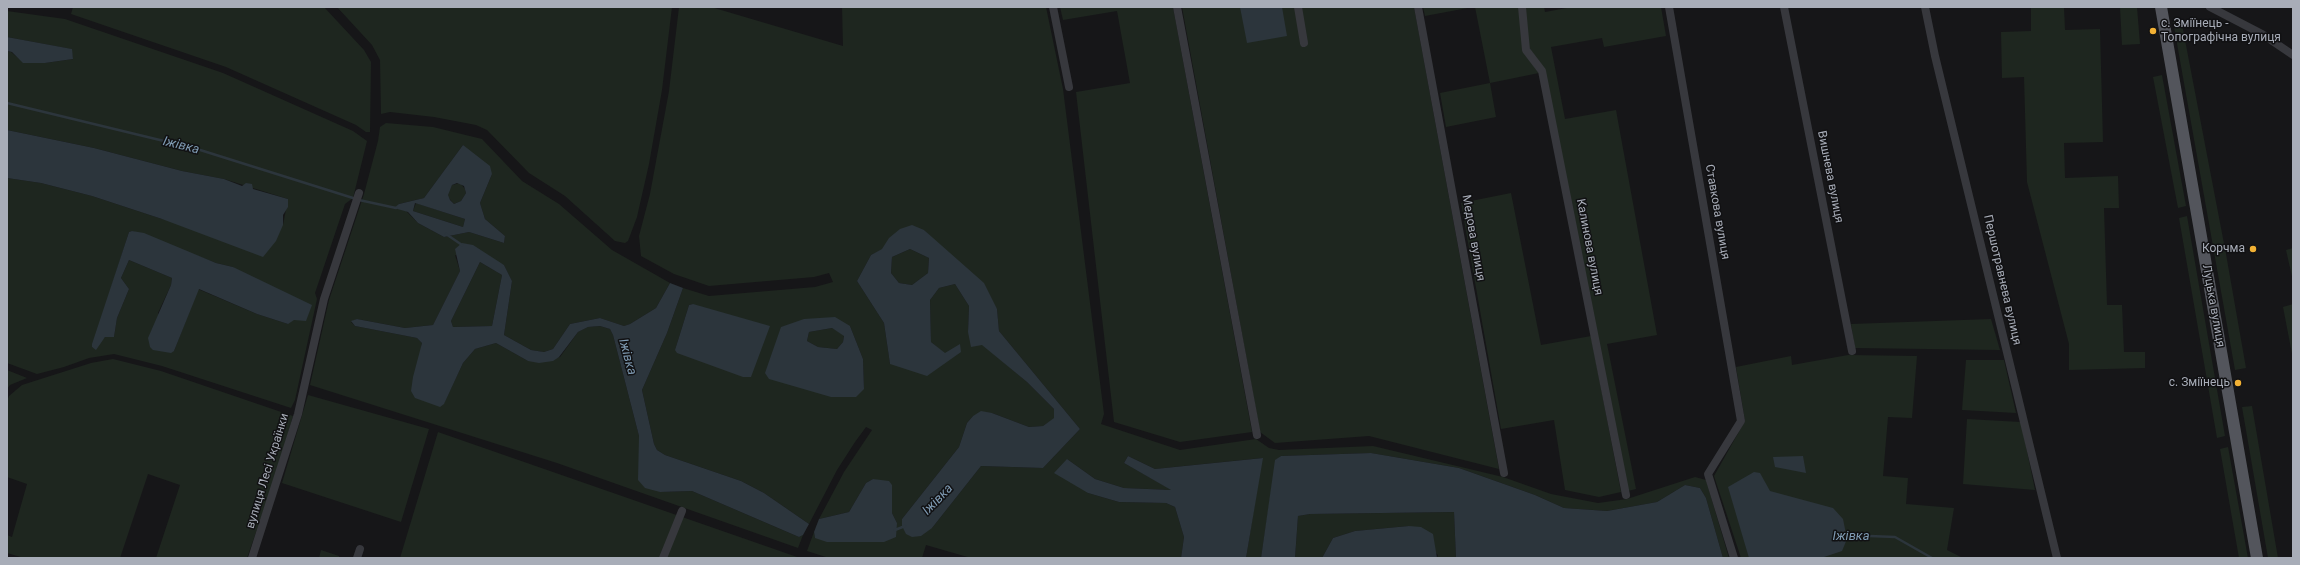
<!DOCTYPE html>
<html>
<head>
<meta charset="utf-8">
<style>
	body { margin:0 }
	#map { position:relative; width:2300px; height:565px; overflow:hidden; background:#161618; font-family:Roboto,sans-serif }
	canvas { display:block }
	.frame { position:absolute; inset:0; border:8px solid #a8adb8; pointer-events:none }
</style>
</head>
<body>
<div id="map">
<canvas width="2300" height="565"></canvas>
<div class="frame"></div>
</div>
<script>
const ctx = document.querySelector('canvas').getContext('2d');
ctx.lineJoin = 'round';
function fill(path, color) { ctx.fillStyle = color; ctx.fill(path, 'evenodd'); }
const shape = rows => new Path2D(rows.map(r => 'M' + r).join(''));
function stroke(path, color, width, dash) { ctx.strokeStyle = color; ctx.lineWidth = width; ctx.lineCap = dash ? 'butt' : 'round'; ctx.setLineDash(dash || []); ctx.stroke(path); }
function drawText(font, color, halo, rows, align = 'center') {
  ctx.font = font + ' Roboto,sans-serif'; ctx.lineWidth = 3; ctx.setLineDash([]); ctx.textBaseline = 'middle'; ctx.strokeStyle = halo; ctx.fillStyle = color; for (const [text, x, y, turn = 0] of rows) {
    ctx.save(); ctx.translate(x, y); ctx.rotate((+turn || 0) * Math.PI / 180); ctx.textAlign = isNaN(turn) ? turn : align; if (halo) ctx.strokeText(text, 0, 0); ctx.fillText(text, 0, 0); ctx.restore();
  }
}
fill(shape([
	[73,7,324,7,364,50,371,62,370,132,366,132,356,125,226,67,71,14],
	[337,7,672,7,662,90,649,164,637,217,628,241,625,243,615,241,565,196,529,173,487,130,476,125,434,117,390,112,381,114,380,60,372,45],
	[679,7,711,7,843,46,842,7,1046,7,1063,89,1104,414,1101,424,1180,450,1256,439,1269,448,1279,450,1373,446,1503,477,1551,494,1598,503,1627,499,1695,477,1706,480,1729,558,1723,558,1706,498,1700,488,1685,485,1657,502,1607,511,1564,508,1535,495,1459,468,1371,453,1281,456,1276,460,1261,558,1246,558,1262,458,1155,469,1128,456,1124,463,1172,490,1124,488,1095,479,1067,459,1088,493,1119,502,1166,503,1175,507,1184,537,1181,558,971,558,926,545,922,558,829,558,807,551,814,532,815,538,897,523,892,513,892,485,873,479,866,483,849,512,819,519,844,472,872,430,866,427,855,442,837,470,809,524,764,493,741,481,665,455,657,450,654,444,642,390,667,333,683,288,709,296,815,287,833,282,829,273,814,277,709,286,674,274,641,256,639,236,650,194,669,91],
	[924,230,997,309,999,331,1080,429,1043,468,981,466,932,528,902,519,959,447,967,423,973,416,992,413,1029,427,1043,426,1055,418,1054,409,1027,382,968,332,969,306,955,284,939,288,930,300,931,342,945,354,890,364,884,323,857,281,871,255],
	[693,304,675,350,689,305],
	[850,326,863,359,864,389,781,327],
	[1060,7,1173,7,1252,432,1180,442,1114,422,1076,92,1130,83,1117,11,1063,20],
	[1182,7,1414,7,1499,469,1369,436,1275,443,1260,432],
	[1423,7,1473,7,1425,16],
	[1475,7,1519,7,1523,51,1539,73,1490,83,1496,117,1446,127,1440,93,1490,83],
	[1525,7,1544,7,1545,12,1572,7,1661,7,1666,36,1604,47,1602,38,1551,47,1565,119,1616,110,1657,335,1607,344,1636,489,1628,491,1545,70,1529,48],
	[2031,7,2064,7,2065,30,2100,29,2103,142,2064,143,2065,178,2118,176,2119,208,2104,208,2107,305,2122,305,2124,352,2145,352,2145,368,2069,370,2069,344,2027,182,2024,77,2002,78,2001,32,2031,31],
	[2120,7,2137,7,2140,44,2122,45],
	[7,11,65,19,223,73,353,131,367,141,353,198,345,204,315,293,317,299,295,400,291,408,162,366,114,354,89,358,64,367,37,374,7,363,7,178,41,183,92,196,162,219,283,225,288,199,224,179,182,171,94,148,7,130,7,51,11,52,24,63,45,63,73,59,71,49,7,37],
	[132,231,216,263,233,267,288,324,257,314,198,289,174,351,158,313,171,285,172,278,129,260,121,278,129,289,117,318,114,337,105,337,92,348,129,232],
	[2181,19,2226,254,2246,368,2235,370,2173,21],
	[2162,75,2186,206,2178,208,2153,77],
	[386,123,433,127,482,139,522,181,559,204,612,250,670,283,656,308,630,324,624,326,600,318,570,324,553,349,544,352,531,350,504,335,512,281,504,265,455,255,460,271,433,325,405,328,357,319,351,322,355,326,417,338,422,343,421,350,444,403,463,363,475,349,496,343,528,361,560,357,578,332,588,327,600,326,610,329,613,335,639,436,640,453,660,492,692,491,799,537,803,535,798,548,557,463,310,385,329,300,364,194,378,141,380,127],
	[463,145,492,174,480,203,485,219,505,236,504,243,469,232,444,237,418,223,399,204,424,198],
	[460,183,465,189,466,193,461,201,454,204,448,197,448,192,452,185],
	[1511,193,1541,345,1591,336,1621,492,1599,497,1565,490,1554,420,1501,429,1461,203],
	[416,203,465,219,463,227,413,211],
	[2187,216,2225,436,2217,438,2179,218],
	[2293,248,2293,281,2286,250],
	[910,249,929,258,928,273,912,285,899,283,891,273,892,257],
	[480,262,502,275,492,326,453,327,451,321],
	[2293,304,2293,359,2283,307],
	[1991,319,2000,350,1855,348,1851,324],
	[832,328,844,335,843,342,837,349,818,347,807,341,809,332],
	[1848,355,1917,356,1912,418,1888,417,1883,476,1908,478,1906,504,1954,508,1947,550,1963,558,1741,558,1714,476,1745,421,1736,367,1791,356,1792,365],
	[113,359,161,371,293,416,275,478,247,558,156,558,180,485,148,474,120,558,24,558,7,553,7,535,12,537,27,484,7,477,7,401,9,396,22,385,91,363],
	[1966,360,2004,360,2016,413,1962,410],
	[7,370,27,378,10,385,7,389],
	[308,395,429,429,401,522,282,483],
	[2252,406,2278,558,2268,558,2242,407],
	[1967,419,2021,422,2035,490,1963,484],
	[438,432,800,558,400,558],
	[2228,447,2248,558,2239,558,2220,449],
	[1454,512,1456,558,1437,558,1438,555,1409,526,1355,531,1333,538,1322,558,1295,558,1298,516,1310,514],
	[321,550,339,556,339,558,319,558]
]), '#1e261f');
fill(shape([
	[1240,7,1282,7,1287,36,1247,43],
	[7,37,72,49,73,59,45,63,23,63,12,52,7,51],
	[7,130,94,148,182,171,224,179,242,186,246,183,252,184,253,189,288,199,288,207,283,215,283,225,276,241,263,257,162,219,92,196,41,183,7,178],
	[463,145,490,166,492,174,480,203,485,219,505,236,504,243,469,232,444,237,418,223,408,212,394,208,399,204,424,198],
	[457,183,464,186,466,193,461,201,454,204,450,200,448,195,452,185],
	[415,203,465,219,463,227,413,211],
	[912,225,924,230,984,283,997,309,999,331,1080,429,1043,468,981,466,932,528,921,536,912,537,906,534,902,526,902,519,959,447,967,423,973,416,981,411,992,413,1029,427,1043,426,1054,418,1054,409,1027,382,982,345,971,347,968,332,969,306,955,284,939,288,930,300,931,342,945,353,960,344,961,352,927,376,890,364,884,323,857,281,871,255,882,249,889,238,900,229],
	[910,249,929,258,928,273,912,285,899,283,891,273,892,257],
	[132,231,144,233,216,263,233,267,312,305,306,321,294,320,288,324,257,314,199,289,174,351,171,353,153,350,150,347,148,338,171,285,172,278,129,260,121,278,129,289,117,318,114,337,105,337,96,350,92,347,92,344,129,232],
	[462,243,473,245,504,265,512,281,504,335,531,350,544,352,553,349,570,324,600,318,624,326,630,324,656,308,670,283,683,288,667,333,642,390,654,444,657,450,665,455,741,481,764,493,809,524,803,535,799,537,692,491,660,492,645,488,638,480,639,436,613,335,610,329,600,326,588,327,578,332,559,357,553,361,539,363,528,361,496,343,475,349,463,363,444,404,440,407,415,398,411,391,413,377,422,343,417,338,355,326,351,321,357,319,405,328,433,325,460,271,455,249],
	[480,262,502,275,492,326,453,327,451,321],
	[693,304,770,326,751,377,743,377,677,353,675,350,689,305],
	[835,317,850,326,863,359,864,389,856,397,831,397,769,379,765,373,781,327,804,319],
	[832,328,844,336,843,342,837,349,818,347,807,341,809,332],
	[1371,453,1459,468,1535,495,1564,508,1607,511,1657,502,1685,485,1700,488,1706,498,1723,558,1456,558,1454,512,1310,514,1298,516,1295,558,1261,558,1275,460,1281,456],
	[1128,456,1155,469,1263,458,1246,558,1181,558,1184,537,1175,507,1166,503,1119,502,1088,493,1054,473,1067,459,1095,479,1124,488,1171,490,1124,463],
	[1803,456,1806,473,1775,467,1773,457],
	[1754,472,1760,473,1770,491,1833,508,1843,519,1847,539,1842,551,1821,558,1749,558,1728,487],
	[873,479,889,481,892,485,892,513,897,523,896,537,884,542,827,542,815,538,814,532,819,519,849,512,866,483],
	[1409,526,1421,527,1433,534,1437,558,1322,558,1333,538,1355,531]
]), '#2c353c');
stroke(shape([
	[7,103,197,149,353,198],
	[359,200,396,208],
	[446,234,462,245],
	[895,530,905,526],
	[1844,535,1895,537,1932,558]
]), '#2c353c', 2.5);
stroke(shape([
	[1053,7,1069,87],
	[1177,7,1257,435],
	[1298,7,1304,43],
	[1418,7,1504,473],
	[1522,7,1526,50,1542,71,1626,495],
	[1669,7,1741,421,1708,474,1734,558],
	[1784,7,1852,351],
	[1925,7,1935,56,2057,558],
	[2210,7,2262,34,2293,55],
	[252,558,298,414,324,299,359,193],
	[357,558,360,549],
	[663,558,682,511]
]), '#37383d', 8);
stroke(shape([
	[2161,7,2257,558]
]), '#53555c', 12);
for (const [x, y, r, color] of [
	[2153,31,4,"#f2b134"],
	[2253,249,4,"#f2b134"],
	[2238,383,4,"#f2b134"]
]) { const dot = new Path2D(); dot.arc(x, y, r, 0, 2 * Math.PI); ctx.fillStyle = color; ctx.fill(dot); stroke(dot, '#111113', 1.5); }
drawText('12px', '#a8adb8', '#111113', [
	["с. Зміїнець -",2161,24,"left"],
	["Топографічна вулиця",2161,38,"left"],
	["Корчма",2245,249],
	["с. Зміїнець",2230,383]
], 'right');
drawText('12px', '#a8adb8', '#111113', [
	["Вишнева вулиця",1830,177,79],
	["Ставкова вулиця",1717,212,80],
	["Медова вулиця",1473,238,80],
	["Калинова вулиця",1589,247,79],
	["Першотравнева вулиця",2002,280,77],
	["Луцька вулиця",2213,306,80],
	["вулиця Лесі Українки",268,471,-73]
]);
drawText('italic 13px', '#7f9bb3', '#111113', [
	["Іжівка",181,146,14],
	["Іжівка",627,357,75],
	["Іжівка",938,500,-46],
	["Іжівка",1851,537]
]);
</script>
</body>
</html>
